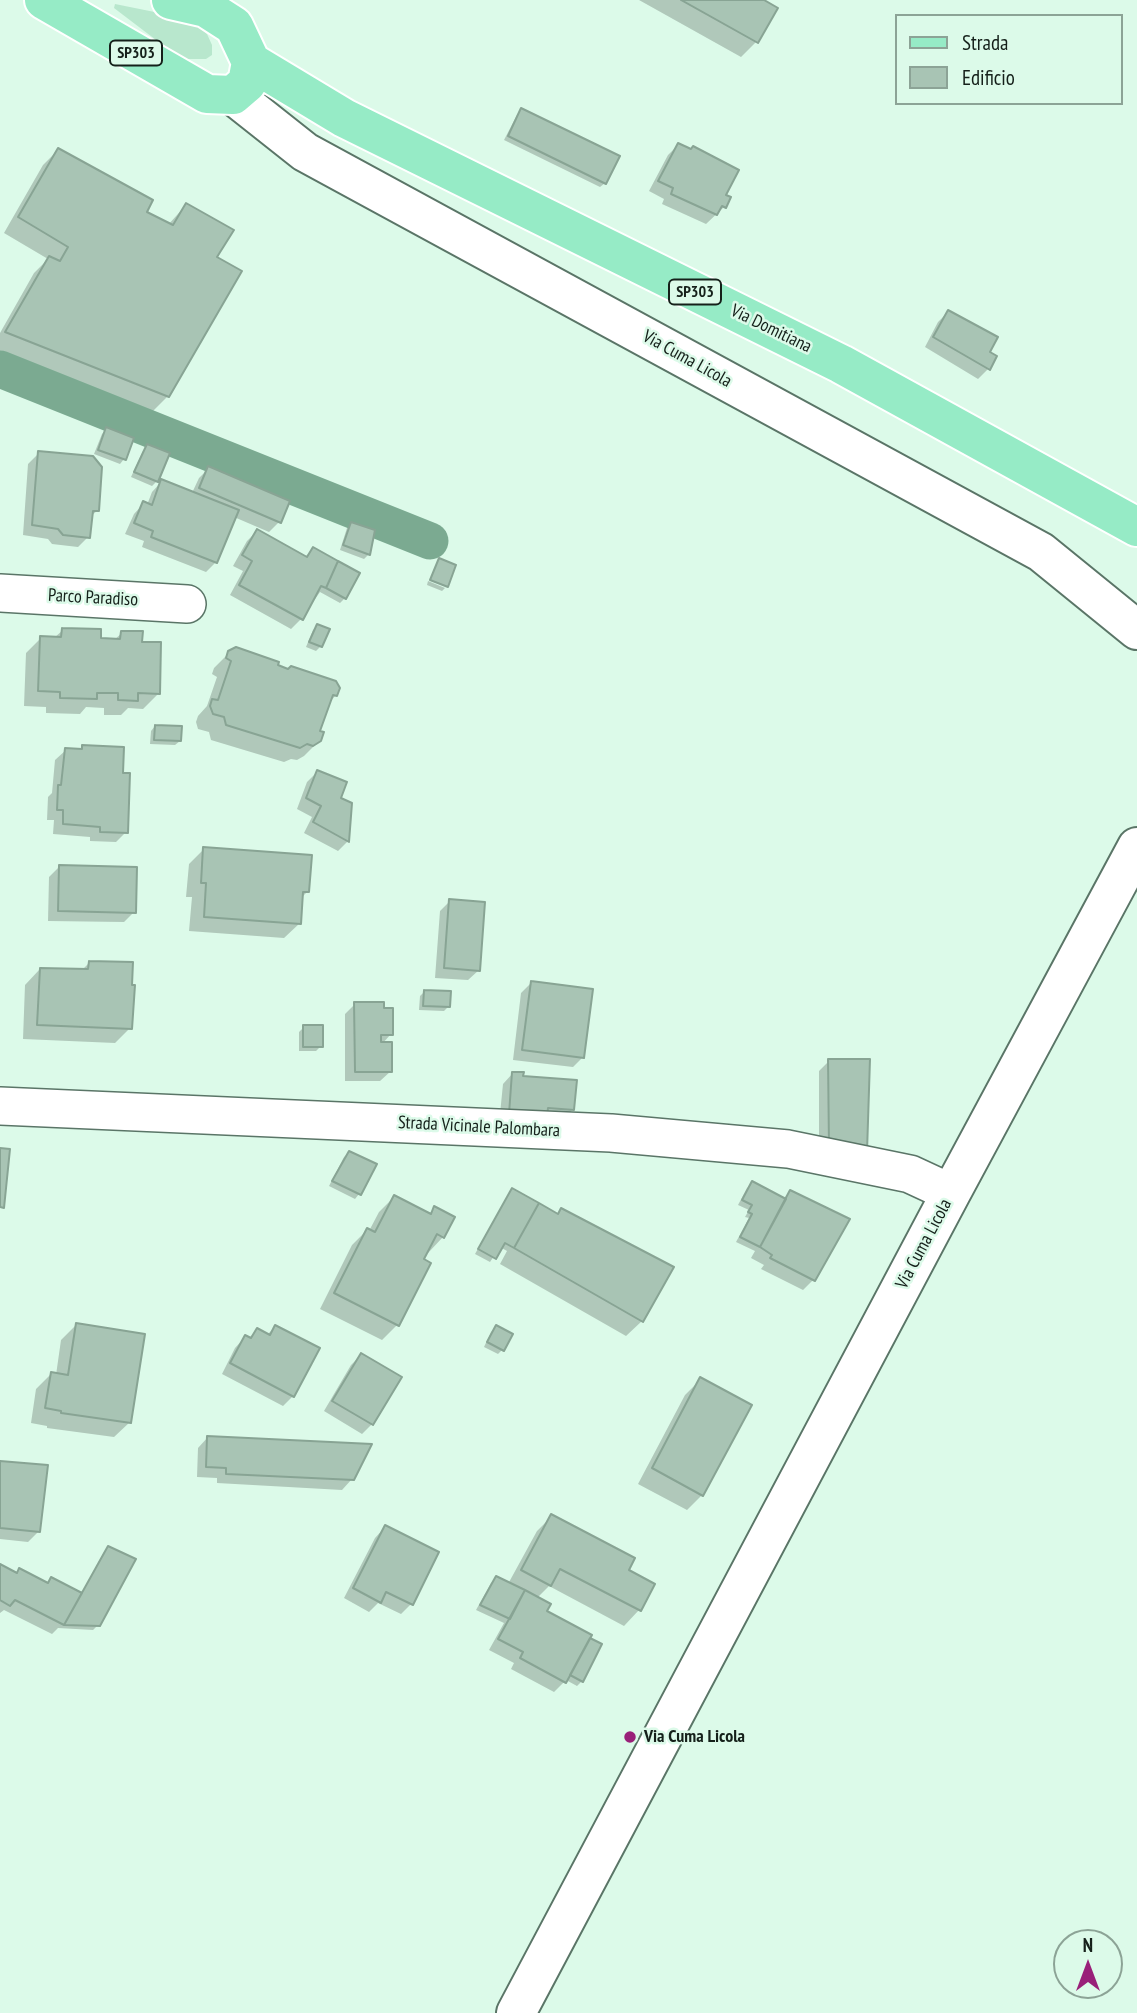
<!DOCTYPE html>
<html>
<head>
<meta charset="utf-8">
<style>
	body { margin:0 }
	#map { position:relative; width:1137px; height:2013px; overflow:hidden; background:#dcfae9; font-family:"PT Sans Narrow",sans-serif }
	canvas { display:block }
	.legend { position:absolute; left:895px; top:14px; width:228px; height:91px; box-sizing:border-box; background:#dcfae9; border:2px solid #8ca396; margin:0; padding:9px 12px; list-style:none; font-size:21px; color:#15201a }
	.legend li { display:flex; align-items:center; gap:14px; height:35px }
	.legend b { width:35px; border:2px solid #8ca396 }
	.north { position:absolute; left:1053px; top:1929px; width:70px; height:70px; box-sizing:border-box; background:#dcfae9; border:2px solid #8ca396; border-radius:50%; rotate:0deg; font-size:19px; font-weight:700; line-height:28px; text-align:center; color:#15201a }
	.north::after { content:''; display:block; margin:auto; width:24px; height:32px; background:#992079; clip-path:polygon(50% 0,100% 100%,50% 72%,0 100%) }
</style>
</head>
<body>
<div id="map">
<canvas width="1137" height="2013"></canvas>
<ul class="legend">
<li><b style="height:9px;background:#96ebc6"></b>Strada</li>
<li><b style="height:19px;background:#a8c4b4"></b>Edificio</li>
</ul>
<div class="north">N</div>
</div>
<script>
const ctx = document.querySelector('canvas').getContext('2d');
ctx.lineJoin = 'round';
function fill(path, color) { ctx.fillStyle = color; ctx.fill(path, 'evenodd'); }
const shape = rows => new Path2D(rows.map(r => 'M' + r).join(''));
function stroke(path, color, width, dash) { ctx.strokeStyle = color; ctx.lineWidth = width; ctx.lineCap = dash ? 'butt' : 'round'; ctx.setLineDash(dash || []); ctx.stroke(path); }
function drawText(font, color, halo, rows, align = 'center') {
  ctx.font = font + ' "PT Sans Narrow",sans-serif'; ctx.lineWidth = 5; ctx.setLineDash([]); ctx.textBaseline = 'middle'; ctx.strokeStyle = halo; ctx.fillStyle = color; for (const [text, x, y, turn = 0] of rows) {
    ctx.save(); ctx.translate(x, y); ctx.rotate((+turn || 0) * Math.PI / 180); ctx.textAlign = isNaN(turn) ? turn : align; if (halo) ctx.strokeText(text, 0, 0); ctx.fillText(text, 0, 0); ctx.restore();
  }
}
fill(shape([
	[115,4,189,19,207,34,212,45,212,55,206,59,181,59,114,8]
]), '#b8e7cd');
fill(shape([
	[639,0,761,0,756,42,741,57],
	[522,110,605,183,600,187,504,140,517,115],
	[678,145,724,196,724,207,706,224,662,204,664,199,649,191,668,155],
	[58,150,145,213,168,225,186,205,215,258,168,396,152,412,0,351,0,333,34,273,48,259,4,233,43,165],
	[948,312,987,353,994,357,988,369,978,379,925,347,938,322],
	[107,429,124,459,120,464,94,454,102,434],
	[147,446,157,481,152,486,131,477,143,451],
	[39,453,98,510,90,517,88,537,78,547,52,544,48,539,23,535,28,464],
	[209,468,279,522,269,532,234,517,216,562,206,572,142,547,144,541,125,534,134,514,144,503,147,505,152,492,162,481,192,493,199,478],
	[352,524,369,554,364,559,340,550,347,528],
	[257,531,305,557,313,549,345,598,340,603,320,592,301,619,291,629,230,595,243,571,233,566,247,541],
	[428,581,445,588,442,591,427,585],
	[317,626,327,630,320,647,316,651,306,647,313,630],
	[63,630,99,640,114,640,122,633,140,643,158,694,143,709,128,708,121,715,104,715,104,708,86,707,80,714,46,713,46,707,24,706,26,653,41,638,54,638],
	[229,653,276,666,336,695,329,703,317,732,320,740,304,756,297,760,291,759,284,762,211,740,209,732,198,729,196,722,198,716,207,706,217,677,212,674,214,668],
	[155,726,180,741,175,745,150,744,151,731],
	[83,747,121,775,126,832,116,842,90,841,90,837,53,834,54,820,47,820,48,797,52,793,55,760,66,750,79,751],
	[317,772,339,799,348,841,338,851,304,833,312,817,297,809,307,782],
	[204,849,308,891,301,898,300,923,284,938,189,931,192,897,186,897,189,864],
	[59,867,134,912,124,922,48,921,49,877],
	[450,901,479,970,468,980,435,978,440,911],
	[90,962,130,1028,115,1043,23,1039,25,985,40,969,81,971],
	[531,983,583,1057,573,1067,513,1060,521,993],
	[425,991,448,1007,444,1011,419,1010,420,996],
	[355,1004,391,1034,382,1044,391,1071,380,1081,345,1081,345,1014],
	[304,1027,321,1046,316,1051,299,1051,299,1032],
	[829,1061,865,1151,819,1157,819,1071],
	[513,1073,521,1077,573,1109,563,1120,499,1124,503,1084],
	[349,1153,359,1194,355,1199,329,1186,344,1157],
	[752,1184,783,1199,791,1192,847,1220,813,1280,803,1290,761,1269,764,1265,751,1258,755,1251,736,1242,749,1218,745,1217,749,1210,738,1205,747,1188],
	[513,1190,557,1215,561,1210,642,1321,626,1336,500,1264,507,1251,500,1247,490,1262,475,1254,508,1195],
	[394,1197,429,1214,435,1209,453,1218,443,1237,428,1253,426,1252,422,1260,429,1264,397,1325,382,1340,320,1309,352,1245,367,1230,369,1231,379,1212],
	[76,1325,130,1422,114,1437,47,1428,47,1426,31,1423,36,1389,51,1374,56,1375,61,1340],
	[275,1327,293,1396,283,1406,222,1374,235,1348,245,1337,248,1339,257,1330,267,1335],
	[496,1327,502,1350,498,1354,484,1347,491,1332],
	[361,1355,372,1424,362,1434,324,1411,351,1365],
	[700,1380,702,1495,687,1510,638,1484,685,1395],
	[208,1437,352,1479,342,1490,217,1483,217,1478,197,1477,198,1448],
	[0,1463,38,1532,28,1542,0,1539],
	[552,1516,627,1571,652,1584,639,1610,624,1626,549,1586,537,1598,582,1681,577,1686,566,1680,554,1692,511,1669,514,1663,489,1650,504,1623,476,1610,491,1583,496,1578,508,1584,537,1531],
	[385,1527,411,1604,401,1614,378,1603,369,1612,344,1598,375,1538],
	[109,1548,98,1625,93,1630,58,1628,52,1634,4,1610,0,1613,0,1566,16,1574,47,1584,52,1579,81,1594,104,1552]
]), '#0003');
stroke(shape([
	[0,369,430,541]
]), '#7baa91', 37);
const building = shape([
	[681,0,764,0,778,8,758,43,681,0],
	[521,108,620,156,606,184,508,136,521,108],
	[678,143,691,149,693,146,739,170,726,195,731,197,726,208,722,206,717,215,671,194,673,188,658,181,678,143],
	[58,148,153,200,147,212,173,225,186,203,234,230,217,257,242,271,169,397,5,332,49,256,60,261,68,247,18,217,58,148],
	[948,310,998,337,990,352,997,356,990,370,933,337,948,310],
	[106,427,134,438,126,460,98,450,106,427],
	[147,444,170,453,158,482,134,472,147,444],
	[38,451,93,456,102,467,99,511,93,511,90,538,63,535,58,529,32,525,38,451],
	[208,466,290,501,281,523,199,488,208,466],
	[161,479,239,510,217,563,151,537,153,531,134,523,143,501,152,505,161,479],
	[351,522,375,530,370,555,343,545,351,522],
	[257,529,307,557,313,547,338,561,326,588,321,586,303,620,239,585,252,561,242,555,257,529],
	[439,558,456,565,448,587,430,580,439,558],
	[338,561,360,573,346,599,326,588,338,561],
	[317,624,330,629,322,647,309,642,317,624],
	[62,628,101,629,101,638,120,639,121,631,143,631,142,642,161,642,160,694,138,693,138,701,118,700,118,693,97,693,97,699,60,698,60,692,38,691,40,636,61,637,62,628],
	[236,647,279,662,278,665,288,669,291,666,336,681,340,688,337,696,333,695,320,731,324,732,321,741,313,746,307,744,300,748,226,725,224,717,213,714,210,706,212,699,218,700,231,661,226,658,228,651,236,647],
	[155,725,182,726,181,741,154,740,155,725],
	[82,745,124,747,123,773,130,773,128,833,100,832,100,827,63,824,63,810,57,810,58,785,61,785,65,748,82,749,82,745],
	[317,770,347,782,341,798,352,803,349,842,313,822,321,806,306,798,317,770],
	[203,847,312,855,309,892,303,892,301,924,204,917,206,883,201,883,203,847],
	[59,865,137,867,136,913,58,911,59,865],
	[449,899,485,902,480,971,444,968,449,899],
	[89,961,133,962,132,985,135,985,132,1029,37,1025,40,968,88,969,89,961],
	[531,981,593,989,584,1058,522,1050,531,981],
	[424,990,451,991,450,1007,423,1006,424,990],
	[354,1002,384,1002,384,1008,393,1008,393,1035,381,1035,381,1042,392,1042,392,1072,355,1072,354,1002],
	[303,1025,323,1025,323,1047,303,1047,303,1025],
	[828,1059,870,1059,867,1152,829,1148,828,1059],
	[512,1072,524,1072,523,1076,577,1080,574,1110,548,1108,547,1117,509,1114,512,1072],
	[0,1148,10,1149,4,1208,0,1207,0,1148],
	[349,1151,377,1164,361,1195,332,1181,349,1151],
	[752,1181,786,1199,760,1247,740,1237,752,1214,748,1212,752,1205,742,1200,752,1181],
	[512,1188,539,1203,514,1248,505,1243,496,1259,478,1249,512,1188],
	[790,1190,850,1219,815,1281,770,1258,772,1255,760,1247,790,1190],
	[394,1195,431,1214,434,1206,455,1217,444,1238,437,1234,424,1259,431,1263,399,1326,334,1293,367,1228,375,1232,394,1195],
	[539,1203,558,1214,561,1208,674,1267,643,1322,514,1248,539,1203],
	[76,1323,145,1334,131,1423,61,1413,61,1411,45,1408,51,1372,68,1375,76,1323],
	[275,1325,320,1348,294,1397,230,1363,245,1335,251,1338,257,1328,270,1335,275,1325],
	[496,1325,513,1334,504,1351,487,1342,496,1325],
	[361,1353,402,1377,373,1425,332,1401,361,1353],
	[700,1377,752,1405,703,1496,652,1468,700,1377],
	[207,1436,372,1444,354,1480,226,1474,226,1468,206,1467,207,1436],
	[0,1461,48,1465,40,1532,0,1528,0,1461],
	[551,1514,635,1558,629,1570,655,1584,641,1611,560,1569,551,1586,521,1570,551,1514],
	[385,1525,439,1552,413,1605,386,1592,381,1603,353,1588,385,1525],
	[108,1546,136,1559,100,1626,64,1625,108,1546],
	[0,1564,17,1573,19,1568,48,1583,51,1577,82,1593,64,1625,15,1600,10,1606,0,1600,0,1564],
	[496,1576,525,1590,510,1619,480,1605,496,1576],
	[525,1590,551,1604,547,1611,592,1635,566,1683,520,1658,523,1652,498,1639,525,1590],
	[590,1638,602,1644,583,1682,570,1675,590,1638]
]);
fill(building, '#a8c4b4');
stroke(building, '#88a494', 2);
const street = shape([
	[0,593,187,604],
	[0,1106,611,1133,788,1149,910,1174,951,1193]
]);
const secondary = shape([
	[233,95,305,152,1041,552,1137,630],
	[516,2013,951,1193,1137,847]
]);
const primary = shape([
	[44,0,207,94,233,95,247,83,251,62],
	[171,0,206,8,234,26,251,62,344,118,841,364,1137,527]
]);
stroke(street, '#5a7567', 40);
stroke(secondary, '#5a7567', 42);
stroke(primary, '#fff', 42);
stroke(street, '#fff', 37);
stroke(secondary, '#fff', 38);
stroke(primary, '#96ebc6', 38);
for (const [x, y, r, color] of [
	[630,1737,7,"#992079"]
]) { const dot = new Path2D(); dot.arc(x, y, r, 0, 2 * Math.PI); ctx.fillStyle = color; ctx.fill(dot); stroke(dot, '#dcfae9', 2.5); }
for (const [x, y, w] of [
	[136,53,52],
	[695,292,52]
]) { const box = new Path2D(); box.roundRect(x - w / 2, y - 12.5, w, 25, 5); ctx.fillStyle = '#dcfae9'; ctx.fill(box); stroke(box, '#15201a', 2); }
drawText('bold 16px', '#15201a', null, [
	["SP303",136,53],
	["SP303",695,292]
]);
drawText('18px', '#15201a', '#dcfae9', [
	["Via Domitiana",771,329,26],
	["Via Cuma Licola",687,359,29],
	["Parco Paradiso",93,598,3],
	["Strada Vicinale Palombara",479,1127,3],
	["Via Cuma Licola",924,1244,-62]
]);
drawText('bold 18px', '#15201a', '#dcfae9', [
	["Via Cuma Licola",644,1737]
], 'left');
</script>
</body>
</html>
